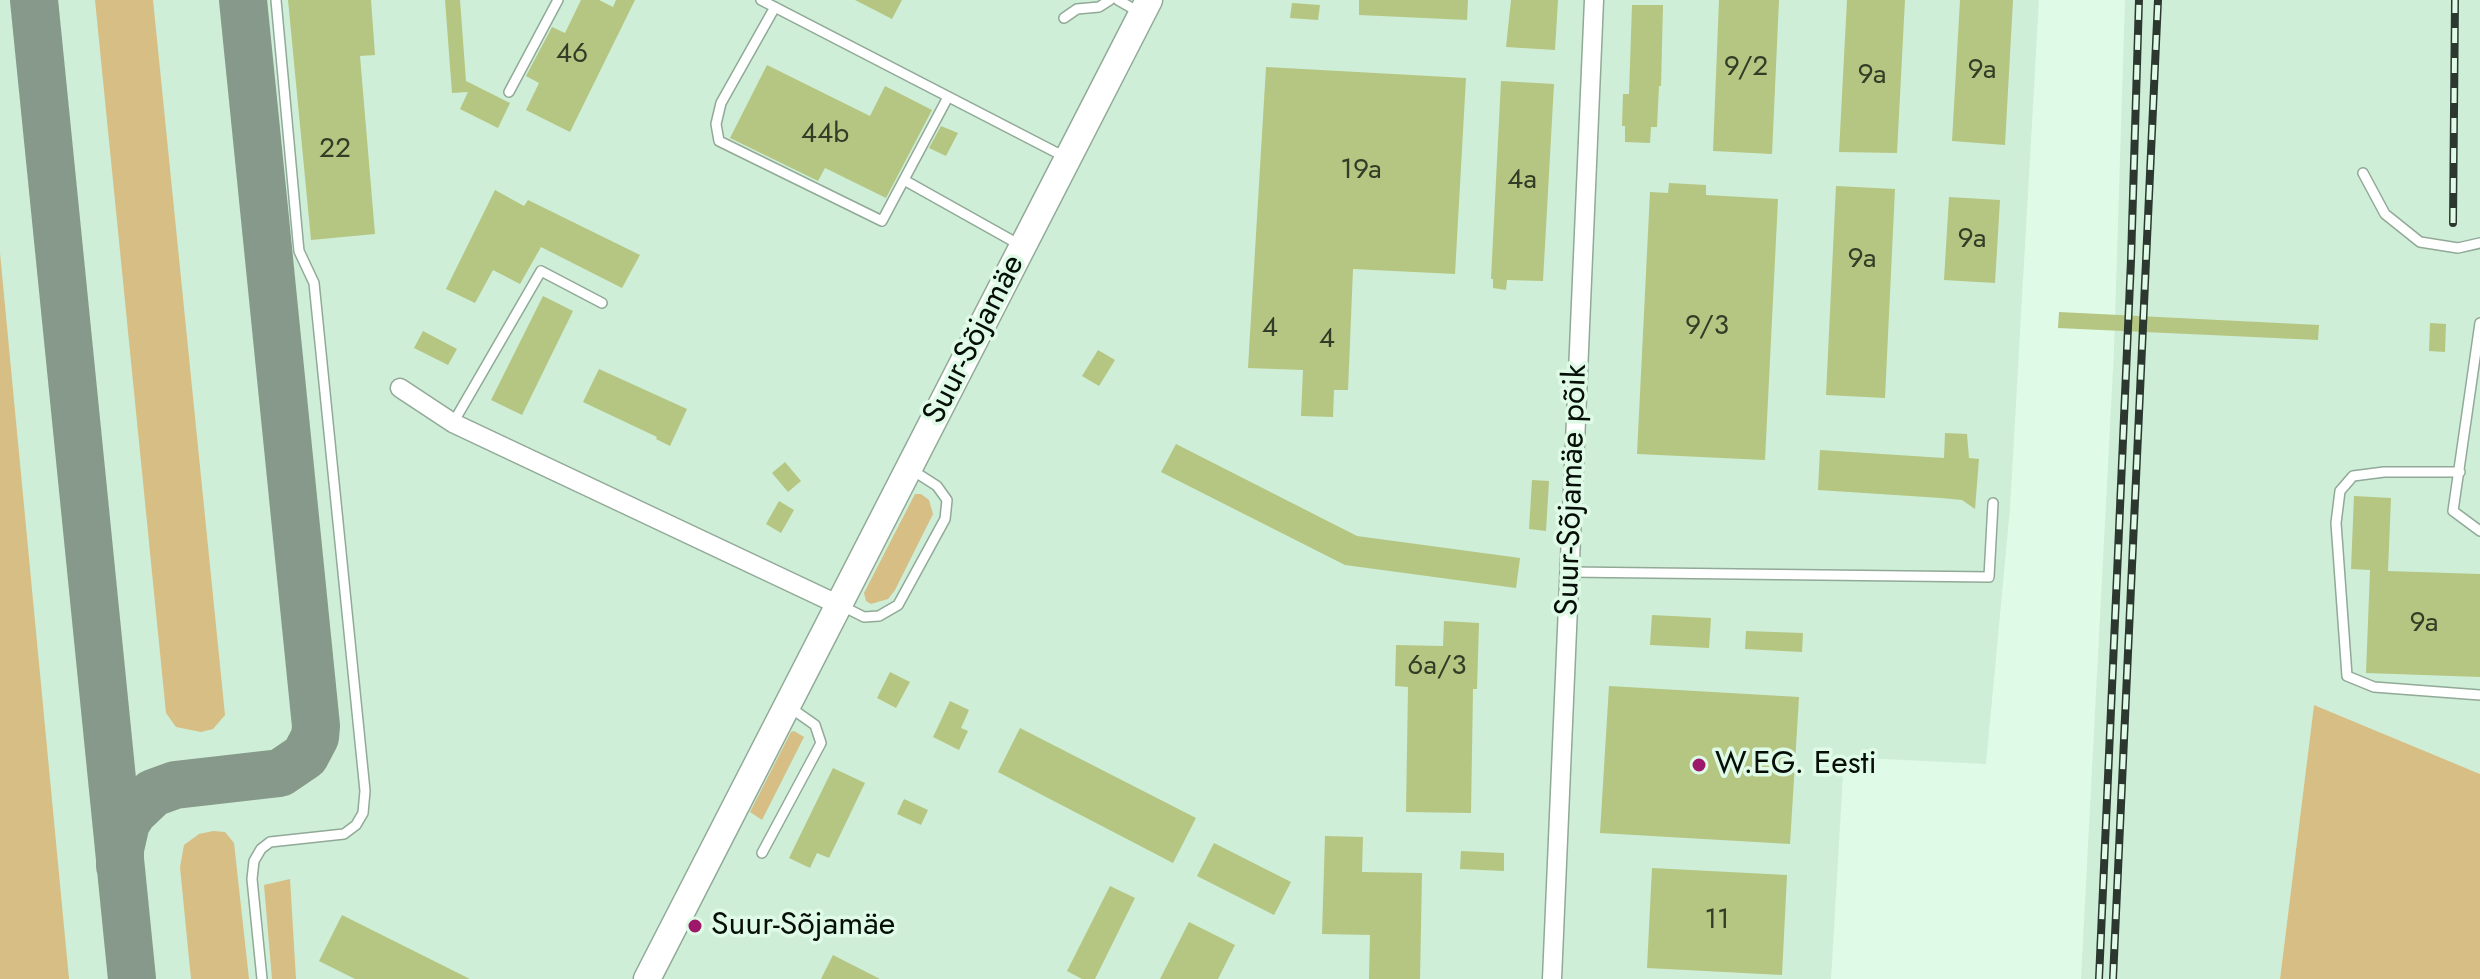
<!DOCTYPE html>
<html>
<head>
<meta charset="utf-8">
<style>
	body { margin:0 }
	canvas { display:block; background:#dffae6 }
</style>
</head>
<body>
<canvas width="2480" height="979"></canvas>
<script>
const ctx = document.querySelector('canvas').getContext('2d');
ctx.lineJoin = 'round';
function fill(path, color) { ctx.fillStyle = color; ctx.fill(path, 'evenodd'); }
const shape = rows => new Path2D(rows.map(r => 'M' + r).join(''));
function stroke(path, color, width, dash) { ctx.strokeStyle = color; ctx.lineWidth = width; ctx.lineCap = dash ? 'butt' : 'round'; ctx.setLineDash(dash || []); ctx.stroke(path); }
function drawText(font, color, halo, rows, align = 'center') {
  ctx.font = font + ' Jost,sans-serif'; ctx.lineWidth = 7; ctx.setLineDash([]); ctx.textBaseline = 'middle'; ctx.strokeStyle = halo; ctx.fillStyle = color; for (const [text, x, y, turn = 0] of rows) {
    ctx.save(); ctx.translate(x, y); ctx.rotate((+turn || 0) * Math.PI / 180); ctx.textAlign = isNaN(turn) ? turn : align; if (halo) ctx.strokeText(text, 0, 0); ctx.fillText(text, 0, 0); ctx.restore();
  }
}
fill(shape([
	[0,0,2039,0,2010,508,1986,764,1844,757,1831,979,0,979],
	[2125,0,2480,0,2480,774,2314,705,2280,979,2081,979,2114,350]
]), '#ceeed7');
fill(shape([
	[95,0,153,0,225,715,213,729,201,732,176,727,166,713],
	[0,253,63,916,69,979,0,979],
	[915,494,921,494,929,500,933,514,895,590,888,599,871,604,866,601,864,593],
	[2314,705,2480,774,2480,979,2280,979],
	[794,731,804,737,762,820,750,812,791,732],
	[213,831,225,832,234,843,249,979,191,979,180,867,184,845,199,834],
	[290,879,296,979,272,979,264,885]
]), '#d6be85');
stroke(shape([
	[34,0,132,979],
	[120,866,120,849,126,823,133,812,153,793,175,785,280,773,305,756,315,737,316,726,243,0]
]), '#86998a', 48);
fill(shape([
	[288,0,371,0,375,55,360,56,375,234,311,240],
	[445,0,460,0,466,81,510,103,498,128,460,109,468,92,452,93],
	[581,0,599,0,613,7,616,0,635,0,570,132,526,110,539,83,526,76,552,27,565,33],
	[855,0,902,0,892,19],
	[1359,0,1468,0,1467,20,1359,15],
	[1511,0,1558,0,1555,50,1506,47],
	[1719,0,1779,0,1772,154,1713,151],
	[1847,0,1905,0,1897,153,1839,152],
	[1960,0,2013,0,2005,145,1952,141],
	[1292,3,1320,5,1318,20,1290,18],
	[1632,5,1663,5,1661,86,1659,86,1657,127,1651,127,1650,143,1625,142,1625,126,1622,126,1623,94,1629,94],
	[767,65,870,116,885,86,932,110,886,198,825,168,818,181,730,138],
	[1266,67,1466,78,1455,274,1353,269,1348,390,1334,390,1333,417,1301,416,1303,370,1248,368],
	[1501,81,1554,84,1543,281,1507,280,1506,290,1493,288,1493,279,1491,279],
	[941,126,958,133,946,156,929,148],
	[1669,183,1706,185,1706,195,1778,199,1765,460,1637,454,1650,192,1668,193],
	[1836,186,1895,189,1885,398,1826,395],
	[495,190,524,206,528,200,640,255,622,288,541,247,520,284,493,270,475,303,446,289],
	[1949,197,2000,200,1995,283,1944,280],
	[543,296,573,311,522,415,491,400],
	[2059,312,2319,325,2318,340,2058,328],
	[2430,323,2446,324,2445,352,2429,351],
	[423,331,457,349,448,365,414,348],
	[1098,350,1115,360,1099,386,1082,376],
	[599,369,687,409,670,446,656,439,657,437,583,402],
	[1945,433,1967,434,1969,458,1979,459,1975,509,1962,500,1941,498,1818,490,1820,450,1944,458],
	[1176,444,1357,536,1520,558,1516,588,1345,565,1161,472],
	[785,462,801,481,788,492,772,473],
	[1532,480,1549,481,1546,531,1529,529],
	[2354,496,2391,498,2388,571,2480,574,2480,677,2366,673,2370,570,2351,569],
	[779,501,794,510,781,533,766,524],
	[1652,615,1711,618,1709,648,1650,645],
	[1444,621,1479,623,1477,689,1473,689,1471,813,1406,812,1408,687,1395,686,1396,645,1443,646],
	[1746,631,1803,633,1802,652,1745,649],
	[890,672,910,682,896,708,877,698],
	[1609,686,1799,697,1790,844,1600,833],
	[950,701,969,710,961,728,968,731,959,750,933,737],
	[1020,728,1196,818,1173,863,998,772],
	[833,768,865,783,829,858,817,853,810,868,789,858],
	[904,799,928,810,921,825,897,814],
	[1325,836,1363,837,1362,872,1422,873,1420,979,1369,979,1370,935,1322,934],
	[1214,843,1291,882,1274,915,1197,876],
	[1461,851,1504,853,1504,871,1460,869],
	[1652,868,1787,875,1782,975,1647,968],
	[1110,886,1135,898,1095,979,1082,979,1067,971],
	[342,915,470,979,355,979,319,961],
	[1189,922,1235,945,1218,979,1160,979],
	[833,955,880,979,821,979]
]), '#b5c682');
const lane = shape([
	[761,0,1065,157],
	[1118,0,1139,12],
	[775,7,721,103,716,124,719,141,882,221,948,97],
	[1064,18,1077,9,1099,7,1110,0],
	[509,92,558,0],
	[2363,173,2385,214,2420,242,2458,248,2480,243],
	[904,180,1020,245],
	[2480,323,2453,511,2480,531],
	[453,423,541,271,602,303],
	[2460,472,2384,472,2353,476,2340,491,2336,523,2347,676,2374,687,2480,695],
	[1569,572,1989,577,1993,503],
	[842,606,864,617,879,616,898,605,945,519,947,500,937,486,912,470],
	[762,853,821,743,815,725,788,706],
	[262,979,252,879,254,861,261,849,270,842,344,834,356,825,363,813,365,791,314,283,299,251,298,241,276,0]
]);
const street = shape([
	[400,388,453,423,839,605],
	[1552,979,1594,0]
]);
const secondary = shape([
	[647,979,1149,0]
]);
stroke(lane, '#91a997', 12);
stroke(street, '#91a997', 21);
stroke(secondary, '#91a997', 29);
stroke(lane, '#fff', 9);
stroke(street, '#fff', 18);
stroke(secondary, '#fff', 26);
const rail = shape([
	[2453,223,2455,0],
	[2099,979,2131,260,2139,0],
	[2113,979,2158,0]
]);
stroke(rail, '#2c382f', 8);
stroke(rail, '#dffae6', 5, [15]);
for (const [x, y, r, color] of [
	[1699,765,8,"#9d186a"],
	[695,926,8,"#9d186a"]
]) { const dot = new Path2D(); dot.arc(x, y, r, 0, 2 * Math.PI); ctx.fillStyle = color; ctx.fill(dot); stroke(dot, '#dffae6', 3); }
drawText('28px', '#323c26', null, [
	["46",572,55],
	["9/2",1746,68],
	["9a",1982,71],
	["9a",1872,76],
	["44b",825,135],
	["22",335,150],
	["19a",1361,171],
	["4a",1522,181],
	["9a",1972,240],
	["9a",1862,260],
	["9/3",1707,327],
	["4",1270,329],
	["4",1327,340],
	["9a",2424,624],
	["6a/3",1437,667],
	["11",1717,921]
]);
drawText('32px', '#060e08', '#dffae6', [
	["Suur-Sõjamäe",975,340,-63],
	["Suur-Sõjamäe põik",1573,490,-88]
]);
drawText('32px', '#060e08', '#dffae6', [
	["W.EG. Eesti",1715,765],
	["Suur-Sõjamäe",711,926]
], 'left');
</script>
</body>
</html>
